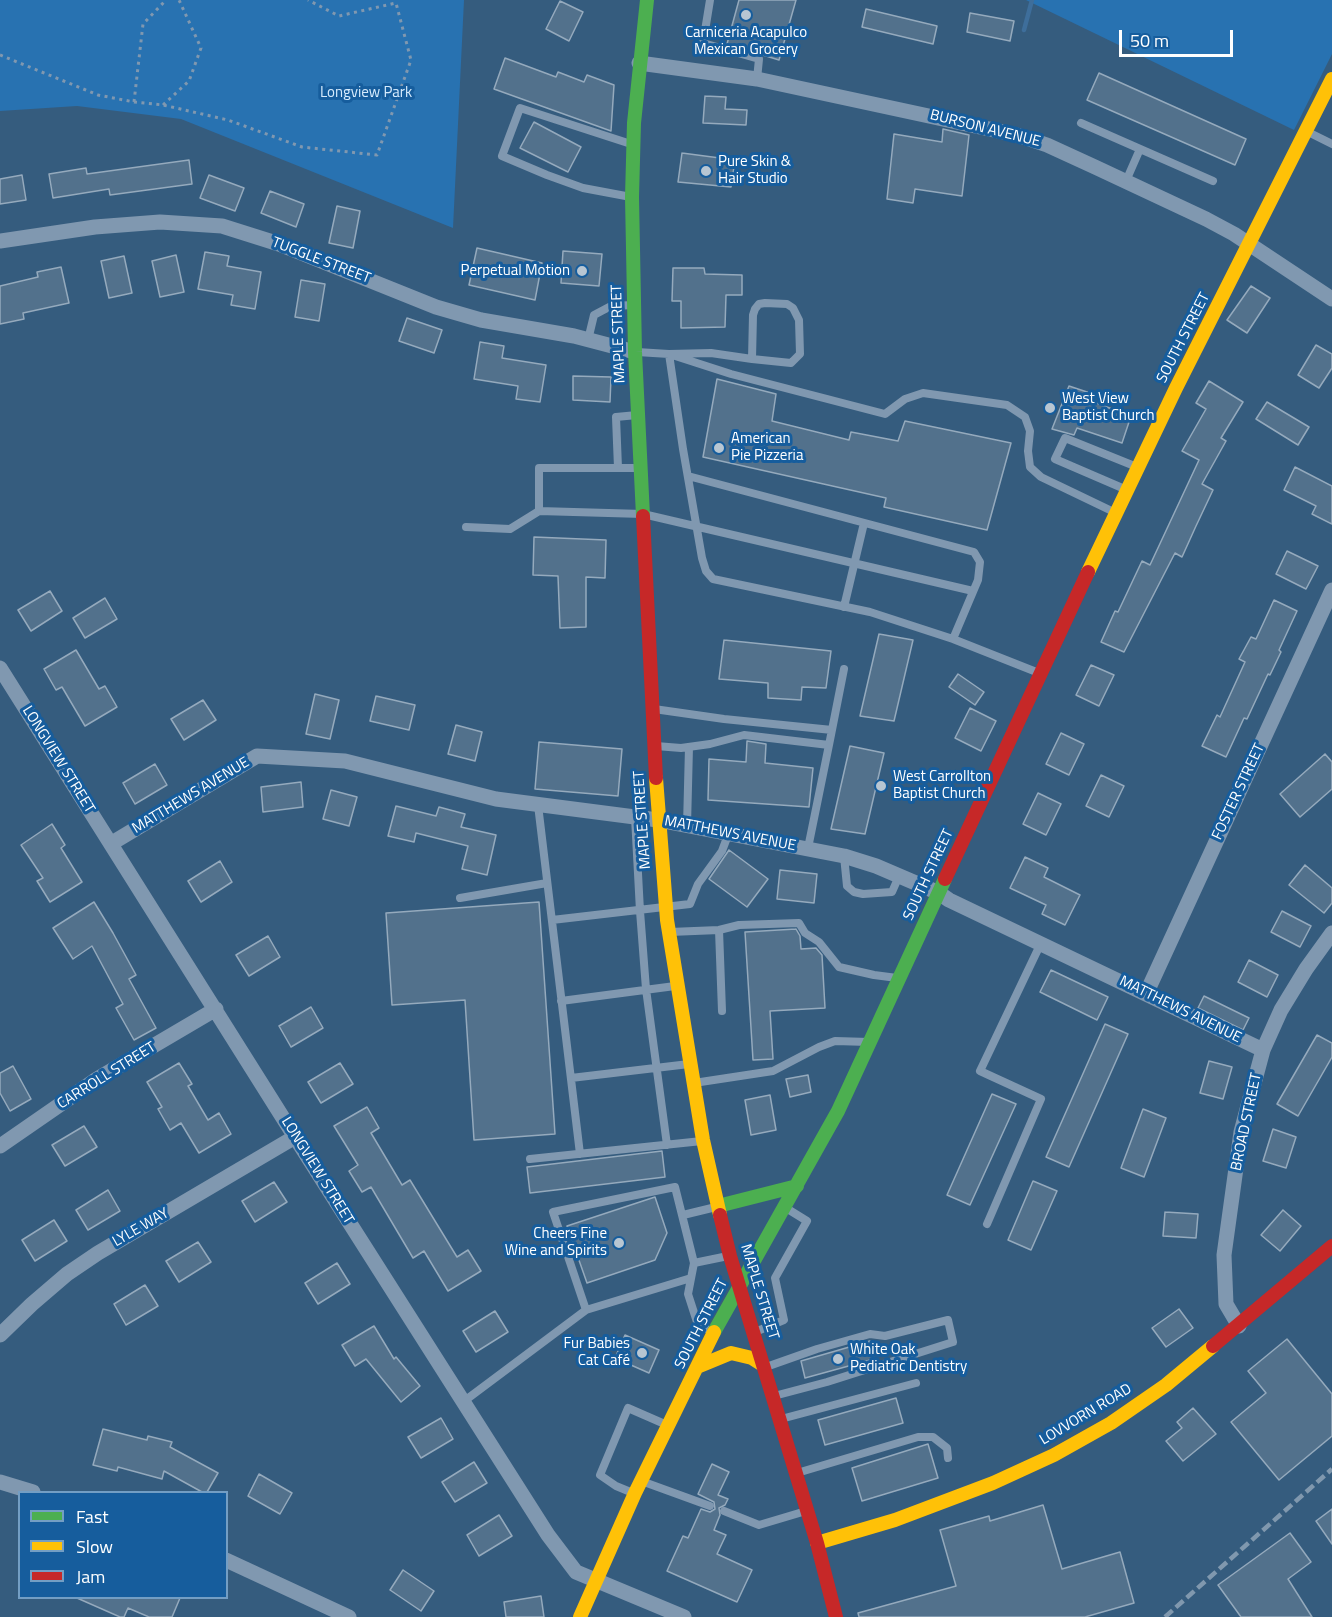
<!DOCTYPE html>
<html>
<head>
<meta charset="utf-8">
<style>
	body { margin:0 }
	#map { position:relative; width:1332px; height:1617px; overflow:hidden; background:#355c7e; font-family:"Titillium Web",sans-serif }
	canvas { display:block }
	.legend { position:absolute; left:18px; top:1491px; width:210px; height:108px; box-sizing:border-box; background:#165d9d; border:2px solid #739ec4; margin:0; padding:8px 10px; list-style:none; font-size:18px; color:#fff }
	.legend li { display:flex; align-items:center; gap:12px; height:30px }
	.legend b { width:30px; border:2px solid #739ec4 }
	.scale { position:absolute; left:1119px; top:30px; width:114px; height:27px; box-sizing:border-box; border:3px solid #fff; border-top:0; padding-left:8px; font-size:18px; line-height:21px; white-space:nowrap; color:#fff; -webkit-text-stroke:4px #165d9d; paint-order:stroke }
</style>
</head>
<body>
<div id="map">
<canvas width="1332" height="1617"></canvas>
<ul class="legend">
<li><b style="height:8px;background:#4caf50"></b>Fast</li>
<li><b style="height:8px;background:#ffc107"></b>Slow</li>
<li><b style="height:8px;background:#c62828"></b>Jam</li>
</ul>
<div class="scale">50 m</div>
</div>
<script>
const ctx = document.querySelector('canvas').getContext('2d');
ctx.lineJoin = 'round';
function fill(path, color) { ctx.fillStyle = color; ctx.fill(path, 'evenodd'); }
const shape = rows => new Path2D(rows.map(r => 'M' + r).join(''));
function stroke(path, color, width, dash) { ctx.strokeStyle = color; ctx.lineWidth = width; ctx.lineCap = dash ? 'butt' : 'round'; ctx.setLineDash(dash || []); ctx.stroke(path); }
function drawText(font, color, halo, rows, align = 'center') {
  ctx.font = font + ' "Titillium Web",sans-serif'; ctx.lineWidth = 6; ctx.setLineDash([]); ctx.textBaseline = 'middle'; ctx.strokeStyle = halo; ctx.fillStyle = color; for (const [text, x, y, turn = 0] of rows) {
    ctx.save(); ctx.translate(x, y); ctx.rotate((+turn || 0) * Math.PI / 180); ctx.textAlign = isNaN(turn) ? turn : align; if (halo) ctx.strokeText(text, 0, 0); ctx.fillText(text, 0, 0); ctx.restore();
  }
}
fill(shape([
	[0,0,464,0,453,228,181,119,77,106,0,111],
	[1026,0,1332,0,1332,54,1294,130]
]), '#2872b1');
stroke(shape([
	[1024,30,1032,0]
]), '#3e6e9b', 4.5);
const building = shape([
	[739,0,796,0,779,60,727,44,739,0],
	[560,1,583,12,569,41,546,29,560,1],
	[866,9,937,26,933,44,862,27,866,9],
	[970,13,1014,21,1010,41,967,32,970,13],
	[505,58,556,77,558,72,584,82,587,75,614,85,611,131,494,89,505,58],
	[1099,73,1246,139,1235,165,1087,100,1099,73],
	[705,96,726,97,725,109,747,110,746,125,703,123,705,96],
	[534,122,581,147,568,172,520,148,534,122],
	[943,129,969,135,962,196,915,189,913,203,887,199,894,134,942,142,943,129],
	[682,153,735,160,731,187,678,182,682,153],
	[189,160,192,184,110,195,109,189,53,198,49,174,86,168,87,174,189,160],
	[22,175,26,200,0,204,0,179,22,175],
	[209,175,244,188,235,211,200,198,209,175],
	[270,191,304,204,296,227,261,213,270,191],
	[337,206,360,211,353,248,329,243,337,206],
	[477,248,542,263,535,300,469,285,477,248],
	[563,251,602,254,599,286,561,283,563,251],
	[205,252,229,256,227,266,261,272,255,309,231,305,233,295,198,289,205,252],
	[176,255,184,292,160,297,152,261,176,255],
	[124,256,132,293,109,298,101,261,124,256],
	[61,267,69,303,23,313,24,319,0,324,0,286,38,277,37,272,61,267],
	[673,268,704,268,705,274,742,275,742,295,726,295,725,327,681,328,681,301,672,301,673,268],
	[301,280,325,284,319,321,295,317,301,280],
	[1251,286,1270,298,1247,333,1227,320,1251,286],
	[407,318,442,330,434,353,399,341,407,318],
	[480,342,504,346,502,358,546,365,540,402,516,399,518,386,474,379,480,342],
	[1316,345,1332,354,1332,368,1319,388,1298,375,1316,345],
	[573,376,611,377,610,402,573,400,573,376],
	[717,379,776,394,772,421,849,440,851,432,898,441,905,421,1011,443,987,530,884,507,886,498,703,457,717,379],
	[1209,381,1243,402,1221,438,1226,441,1202,484,1213,490,1196,526,1182,557,1175,553,1124,652,1101,642,1115,611,1118,612,1142,561,1150,565,1199,460,1182,451,1206,409,1196,403,1209,381],
	[1069,386,1090,393,1088,400,1131,416,1122,443,1077,428,1074,435,1052,429,1069,386],
	[1267,402,1309,427,1298,445,1256,419,1267,402],
	[1295,467,1332,486,1332,524,1312,514,1316,506,1284,490,1295,467],
	[534,537,606,540,605,578,586,577,586,627,560,628,558,576,533,575,534,537],
	[1287,551,1318,566,1306,589,1276,574,1287,551],
	[50,591,62,611,31,631,18,610,50,591],
	[105,598,117,619,85,638,73,618,105,598],
	[1274,600,1297,611,1279,650,1281,652,1270,675,1268,674,1247,719,1244,718,1226,757,1202,746,1217,715,1220,717,1245,662,1239,659,1251,637,1256,639,1274,600],
	[879,634,913,640,894,721,860,716,879,634],
	[724,640,831,651,826,688,802,687,801,700,768,698,768,683,719,679,724,640],
	[76,650,99,689,105,686,117,707,85,726,62,687,56,690,44,669,76,650],
	[1091,665,1114,675,1099,706,1076,695,1091,665],
	[958,674,984,692,975,705,949,687,958,674],
	[315,694,339,700,330,739,306,734,315,694],
	[376,696,415,705,409,730,370,721,376,696],
	[203,700,216,720,184,740,171,719,203,700],
	[970,708,996,721,981,751,955,738,970,708],
	[456,725,482,732,475,761,448,754,456,725],
	[1061,733,1084,744,1069,775,1046,764,1061,733],
	[747,741,766,744,765,763,813,768,809,807,708,800,709,759,746,762,747,741],
	[539,742,622,749,618,796,535,789,539,742],
	[850,746,884,753,865,834,831,829,850,746],
	[1325,754,1332,762,1332,789,1300,817,1280,794,1325,754],
	[155,764,167,785,135,804,123,783,155,764],
	[1101,775,1124,786,1109,817,1086,806,1101,775],
	[301,782,303,807,263,812,261,787,301,782],
	[331,790,357,797,349,826,323,819,331,790],
	[1038,793,1061,804,1046,835,1023,824,1038,793],
	[396,806,436,816,439,807,465,814,461,827,496,835,487,875,462,869,468,846,416,833,414,842,388,836,396,806],
	[52,824,65,845,61,848,82,882,50,902,37,881,43,878,21,845,52,824],
	[729,850,768,879,747,907,709,879,729,850],
	[1025,857,1048,868,1044,877,1080,895,1065,925,1042,914,1046,905,1010,888,1025,857],
	[220,861,232,882,201,902,188,881,220,861],
	[1305,865,1332,888,1332,903,1324,913,1289,885,1305,865],
	[780,870,817,874,814,903,777,899,780,870],
	[94,902,113,933,136,975,129,979,156,1028,134,1040,116,1008,123,1004,92,946,73,959,53,928,94,902],
	[539,902,555,1134,474,1140,465,1000,392,1005,386,913,539,902],
	[1282,911,1311,926,1300,947,1271,932,1282,911],
	[796,929,800,936,801,949,816,948,822,955,825,1008,770,1011,773,1059,753,1060,745,932,796,929],
	[268,936,280,957,249,976,236,955,268,936],
	[1249,960,1278,975,1267,997,1238,982,1249,960],
	[1051,970,1108,997,1097,1020,1040,992,1051,970],
	[1204,996,1249,1018,1243,1030,1198,1008,1204,996],
	[311,1007,323,1028,291,1047,279,1026,311,1007],
	[1105,1024,1128,1034,1069,1167,1046,1157,1105,1024],
	[1317,1035,1332,1043,1332,1057,1298,1116,1277,1104,1317,1035],
	[1209,1061,1232,1067,1223,1099,1200,1093,1209,1061],
	[179,1063,192,1084,188,1086,208,1120,219,1113,231,1134,199,1153,181,1123,170,1130,158,1109,162,1107,147,1082,179,1063],
	[340,1063,353,1084,321,1103,308,1082,340,1063],
	[13,1066,31,1099,10,1111,0,1093,0,1073,13,1066],
	[808,1075,811,1092,790,1097,786,1079,808,1075],
	[992,1094,1016,1104,970,1205,947,1195,992,1094],
	[770,1095,776,1130,751,1135,745,1100,770,1095],
	[367,1107,379,1128,371,1133,402,1185,410,1180,457,1257,468,1250,481,1271,448,1291,424,1251,413,1258,371,1187,362,1192,349,1171,358,1165,334,1126,367,1107],
	[1143,1109,1166,1118,1144,1177,1121,1168,1143,1109],
	[84,1126,97,1147,65,1166,52,1145,84,1126],
	[1273,1129,1296,1137,1286,1168,1263,1161,1273,1129],
	[662,1151,665,1177,530,1193,527,1167,662,1151],
	[1033,1181,1057,1191,1031,1250,1008,1240,1033,1181],
	[274,1182,287,1202,255,1222,242,1201,274,1182],
	[108,1190,120,1211,88,1230,76,1210,108,1190],
	[655,1197,667,1233,655,1260,587,1283,567,1226,655,1197],
	[1283,1210,1301,1226,1280,1251,1261,1235,1283,1210],
	[1165,1212,1198,1214,1196,1238,1163,1236,1165,1212],
	[54,1220,67,1241,35,1261,22,1240,54,1220],
	[198,1242,211,1262,179,1282,166,1261,198,1242],
	[337,1263,350,1284,318,1304,305,1283,337,1263],
	[145,1285,158,1306,126,1325,114,1304,145,1285],
	[1179,1309,1193,1328,1166,1347,1152,1328,1179,1309],
	[495,1311,508,1332,476,1352,463,1331,495,1311],
	[374,1326,394,1359,396,1357,420,1386,401,1402,366,1359,355,1366,342,1345,374,1326],
	[625,1335,659,1350,649,1373,615,1358,625,1335],
	[1287,1339,1332,1394,1332,1436,1279,1480,1231,1422,1266,1393,1248,1371,1287,1339],
	[870,1341,874,1359,805,1378,801,1361,870,1341],
	[896,1398,903,1423,825,1445,818,1420,896,1398],
	[1193,1408,1216,1434,1183,1461,1166,1441,1182,1428,1177,1422,1193,1408],
	[441,1418,453,1439,421,1458,408,1437,441,1418],
	[103,1429,147,1440,148,1436,172,1442,170,1447,218,1473,207,1492,202,1492,164,1471,162,1479,118,1467,117,1471,93,1465,103,1429],
	[928,1444,938,1478,862,1501,852,1468,928,1444],
	[474,1462,487,1483,455,1502,442,1482,474,1462],
	[712,1464,729,1472,718,1495,728,1499,725,1505,719,1508,720,1515,714,1530,726,1535,717,1554,752,1570,737,1602,667,1571,683,1536,688,1538,701,1509,710,1512,715,1509,714,1502,698,1494,712,1464],
	[259,1474,292,1493,280,1514,248,1496,259,1474],
	[1043,1505,1062,1569,1120,1552,1134,1603,1085,1617,859,1617,858,1613,956,1586,940,1530,989,1516,990,1521,1043,1505],
	[1332,1509,1332,1544,1316,1521,1332,1509],
	[499,1515,512,1536,479,1556,467,1535,499,1515],
	[1290,1533,1311,1562,1288,1579,1312,1617,1241,1617,1218,1585,1290,1533],
	[403,1570,434,1591,421,1611,390,1590,403,1570],
	[541,1596,544,1617,506,1617,504,1602,541,1596],
	[77,1598,180,1598,172,1617,149,1617,128,1608,124,1617,120,1617,77,1598]
]);
fill(building, '#52718c');
stroke(building, '#95aabd', 1.5);
stroke(shape([
	[0,55,98,95,134,102,163,105,228,120,302,147,377,155,411,60,396,3,339,16,308,0],
	[134,102,143,24,166,0],
	[163,105,189,81,201,48,179,0]
]), '#8098b0', 3, [3, 4.5]);
stroke(shape([
	[710,0,703,43,759,59,757,79],
	[1081,123,1213,181],
	[1306,131,1332,144],
	[1126,181,1140,149],
	[631,197,583,188,547,175,502,156,520,108,631,144],
	[588,340,594,315,611,306,634,305],
	[637,352,669,354,731,374,885,414,905,399,923,393,1007,405,1025,417,1030,431,1028,451,1030,467,1041,477,1116,513],
	[752,359,753,315,755,309,759,304,765,303,787,304,793,308,799,320,800,354,791,363,752,359,711,353,669,354,683,449,702,558,706,571,713,579,870,612,953,639,1039,673],
	[618,468,616,417,637,415],
	[640,468,539,468,539,511,643,514,973,591],
	[688,476,974,552,980,562,978,580,953,639],
	[1127,490,1055,459,1065,438,1137,467],
	[466,527,510,529,539,511],
	[844,607,864,523],
	[654,709,724,719,832,730],
	[829,745,844,669],
	[656,746,681,748,710,744,744,735,829,745,808,848],
	[538,805,580,1154],
	[635,817,640,911,646,989,667,1145],
	[687,826,689,747],
	[844,856,847,886,854,892,863,894,892,892,899,876],
	[460,898,547,883],
	[552,920,690,904,698,884,722,851,728,835],
	[719,930,722,1011],
	[670,932,719,930,739,925,799,923,805,933,819,942,839,967,874,975,897,978],
	[561,1001,675,986],
	[571,1078,689,1064],
	[694,1083,773,1071,819,1047,835,1041,869,1042],
	[530,1159,702,1141],
	[683,1215,716,1207],
	[987,1224,1041,1099,980,1071,1041,943],
	[694,1263,728,1256],
	[691,1278,586,1310,553,1212,675,1187,694,1263,688,1294,698,1325,713,1332],
	[755,1332,784,1320,775,1278,807,1221,786,1208],
	[766,1367,817,1349,870,1334,885,1336,948,1320,953,1342,827,1382,774,1396],
	[463,1402,586,1310],
	[781,1419,916,1383],
	[797,1473,918,1437,933,1437,947,1448,948,1458],
	[644,1482,710,1506],
	[633,1493,616,1486,600,1475,628,1408,667,1425],
	[724,1511,759,1525,806,1511]
]), '#8098b0', 8);
stroke(shape([
	[639,63,757,79,1017,135,1047,145,1095,167,1206,219,1234,234,1332,299],
	[0,241,95,227,160,222,222,226,279,244,436,307,481,320,574,336,635,352],
	[0,668,295,1137,548,1535,576,1572,684,1617],
	[112,843,257,756,345,761,496,799,658,820,844,856,876,866,939,893,949,900,1263,1050],
	[1146,994,1332,590],
	[0,1146,97,1079,216,1009],
	[1239,1326,1226,1304,1224,1255,1241,1132,1263,1050,1281,1010,1306,969,1332,933],
	[0,1335,32,1304,67,1274,98,1253,295,1137],
	[0,1482,33,1492],
	[226,1560,349,1617]
]), '#8098b0', 15);
stroke(shape([
	[643,516,635,352,632,197,634,123,647,0],
	[718,1206,797,1186],
	[714,1332,838,1111,945,879]
]), '#4caf50', 14);
stroke(shape([
	[1088,572,1176,388,1332,79],
	[656,778,667,920,703,1140,720,1215],
	[697,1367,731,1353,752,1358,763,1365],
	[817,1543,895,1520,993,1483,1054,1455,1111,1423,1166,1385,1213,1346],
	[580,1617,635,1493,714,1332]
]), '#ffc107', 14);
stroke(shape([
	[643,516,656,778],
	[945,879,1088,572],
	[720,1215,730,1256,817,1543,836,1617],
	[1213,1346,1332,1246]
]), '#c62828', 14);
stroke(shape([
	[1165,1617,1332,1469]
]), '#8098ae', 4.5, [10, 4.5]);
for (const [x, y, r, color] of [
	[746,15,6,"#b8c6d2"],
	[706,171,6,"#b8c6d2"],
	[582,271,6,"#b8c6d2"],
	[1050,408,6,"#b8c6d2"],
	[719,448,6,"#b8c6d2"],
	[881,786,6,"#b8c6d2"],
	[619,1243,6,"#b8c6d2"],
	[642,1353,6,"#b8c6d2"],
	[838,1359,6,"#b8c6d2"]
]) { const dot = new Path2D(); dot.arc(x, y, r, 0, 2 * Math.PI); ctx.fillStyle = color; ctx.fill(dot); stroke(dot, '#165d9d', 2); }
drawText('15px', '#fff', '#165d9d', [
	["Carniceria Acapulco",746,33,"center"],
	["Mexican Grocery",746,50,"center"],
	["Pure Skin &",718,162],
	["Hair Studio",718,179],
	["Perpetual Motion",570,271,"right"],
	["West View",1062,399],
	["Baptist Church",1062,416],
	["American",731,439],
	["Pie Pizzeria",731,456],
	["West Carrollton",893,777],
	["Baptist Church",893,794],
	["Cheers Fine",607,1234,"right"],
	["Wine and Spirits",607,1251,"right"],
	["Fur Babies",630,1344,"right"],
	["Cat Café",630,1361,"right"],
	["White Oak",850,1350],
	["Pediatric Dentistry",850,1367]
], 'left');
drawText('15px', '#d6ebfd', '#165d9d', [
	["Longview Park",366,93]
]);
drawText('15px', '#fff', '#165d9d', [
	["BURSON AVENUE",985,129,14],
	["TUGGLE STREET",321,261,21],
	["MAPLE STREET",619,334,-92],
	["SOUTH STREET",1184,338,-63],
	["LONGVIEW STREET",58,760,58],
	["FOSTER STREET",1239,792,-65],
	["MATTHEWS AVENUE",191,796,-31],
	["MAPLE STREET",643,820,-94],
	["MATTHEWS AVENUE",730,834,11],
	["SOUTH STREET",929,875,-65],
	["MATTHEWS AVENUE",1180,1010,26],
	["CARROLL STREET",107,1076,-32],
	["BROAD STREET",1247,1122,-78],
	["LONGVIEW STREET",317,1171,58],
	["LYLE WAY",141,1228,-30],
	["MAPLE STREET",759,1292,73],
	["SOUTH STREET",702,1324,-63],
	["LOVVORN ROAD",1086,1415,-31]
]);
</script>
</body>
</html>
